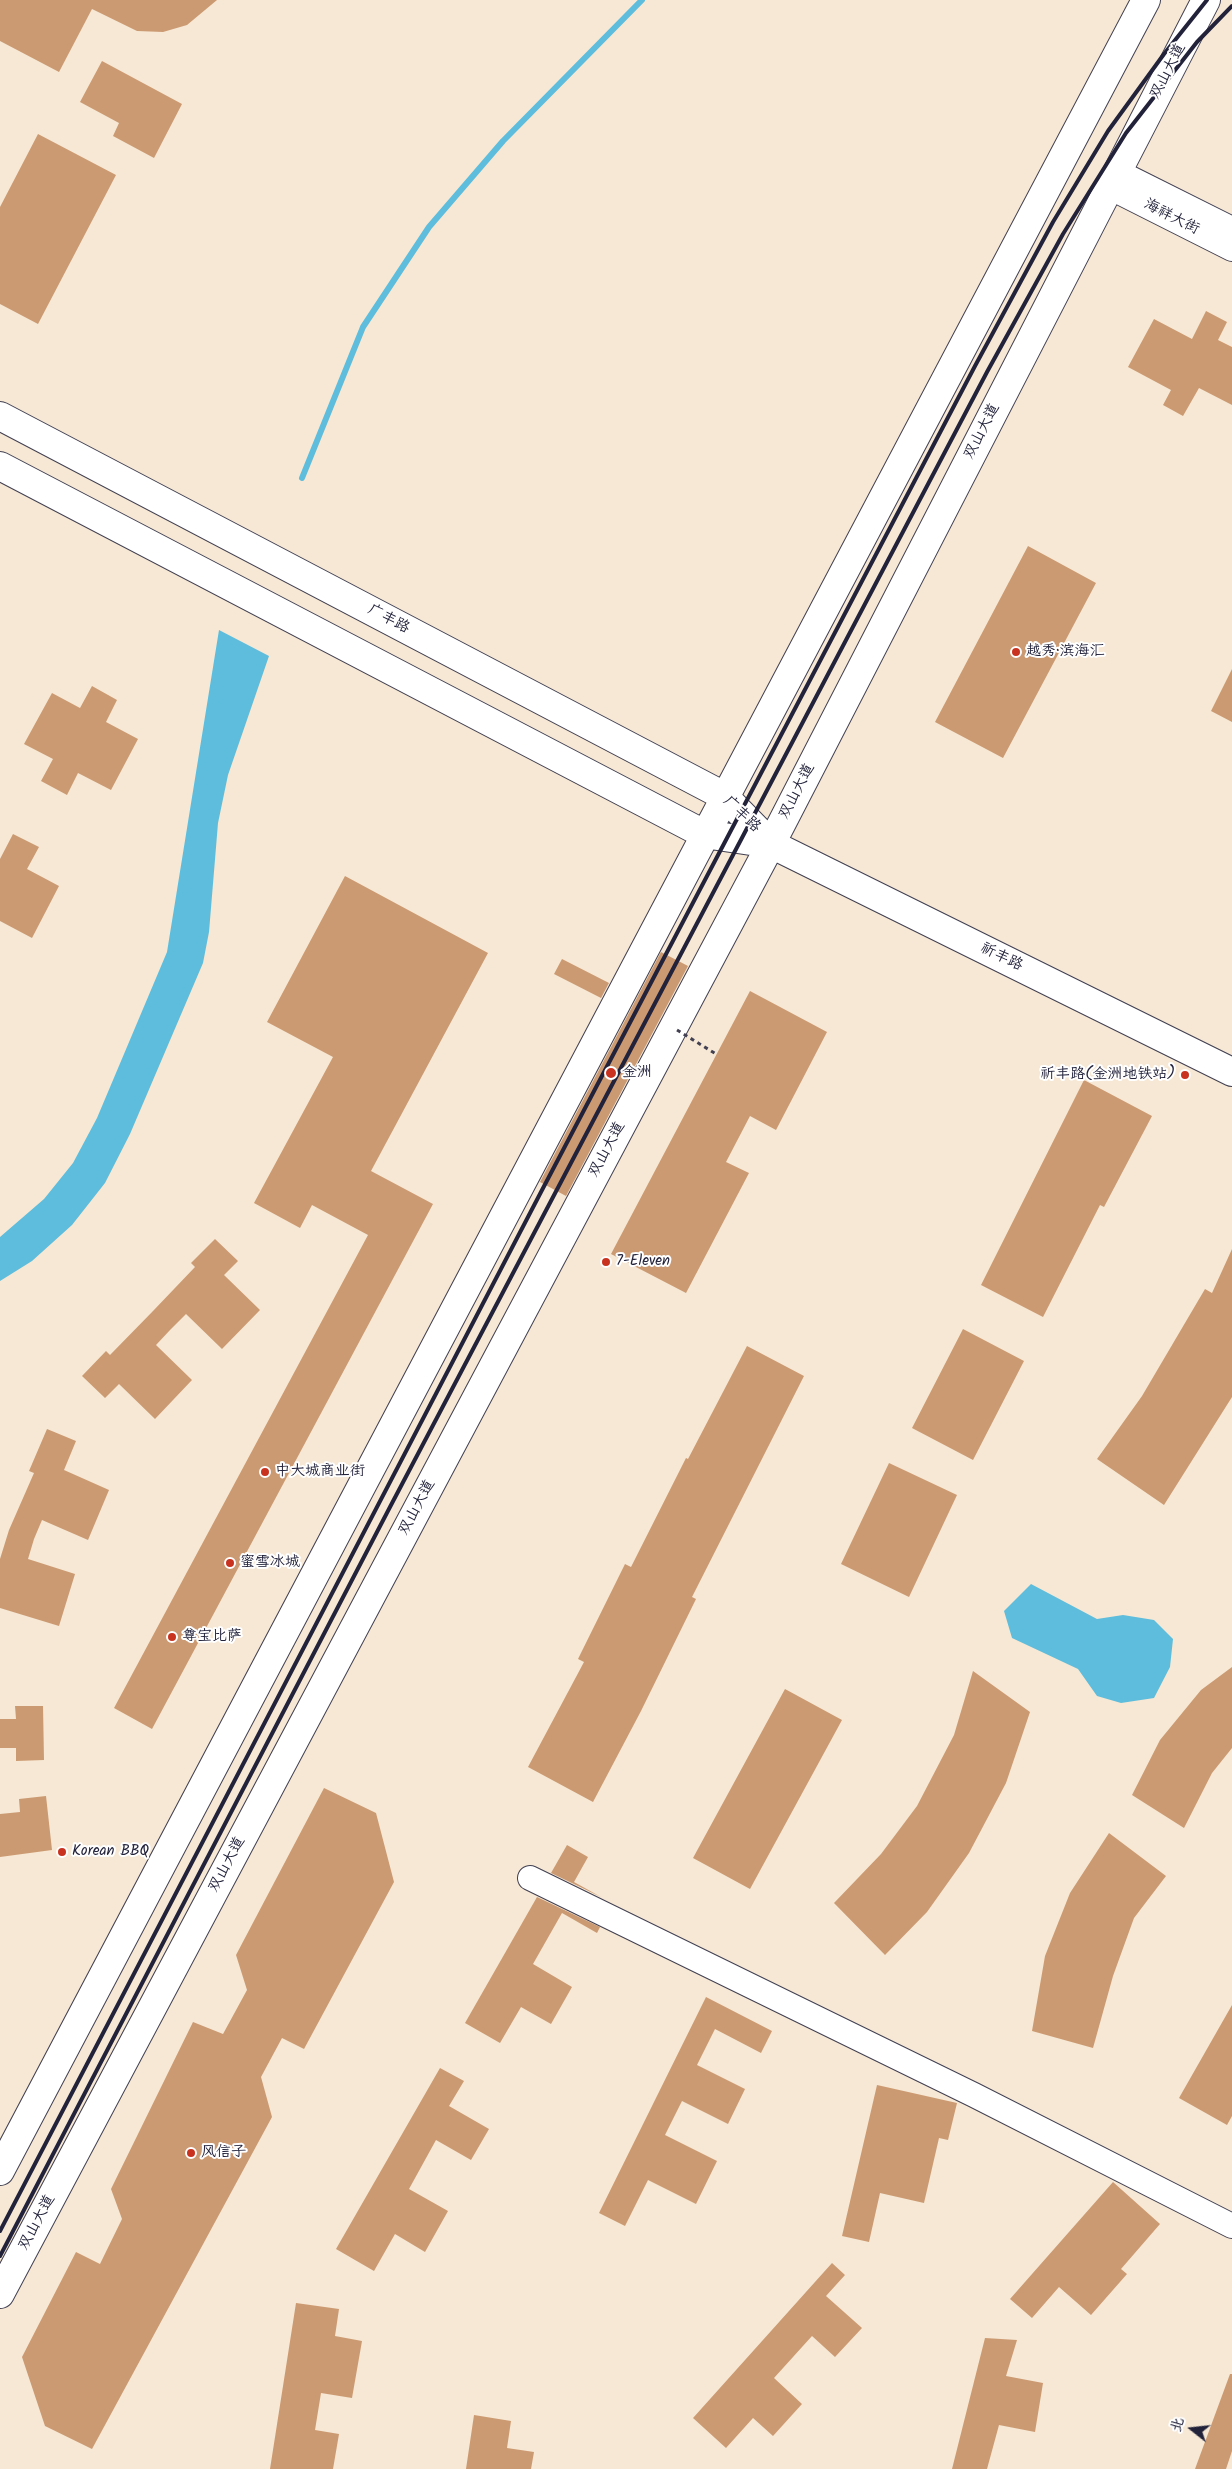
<!DOCTYPE html>
<html>
<head>
<meta charset="utf-8">
<style>
	body { margin:0 }
	#map { position:relative; width:1232px; height:2469px; overflow:hidden; background:#f6e8d4; font-family:Kalam,"LXGW WenKai TC",sans-serif }
	canvas { display:block }
	.north { position:absolute; left:1167px; top:2404px; width:50px; height:50px; -webkit-text-stroke:4px #fff; paint-order:stroke; rotate:286deg; font-size:14px; font-weight:700; line-height:20px; text-align:center; color:#22223b }
	.north::after { content:''; display:block; margin:auto; width:18px; height:22px; background:#22223b; clip-path:polygon(50% 0,100% 100%,50% 72%,0 100%) }
</style>
</head>
<body>
<div id="map">
<canvas width="1232" height="2469"></canvas>
<div class="north">北</div>
</div>
<script>
const ctx = document.querySelector('canvas').getContext('2d');
ctx.lineJoin = 'round';
function fill(path, color) { ctx.fillStyle = color; ctx.fill(path, 'evenodd'); }
const shape = rows => new Path2D(rows.map(r => 'M' + r).join(''));
function stroke(path, color, width, dash) { ctx.strokeStyle = color; ctx.lineWidth = width; ctx.lineCap = dash ? 'butt' : 'round'; ctx.setLineDash(dash || []); ctx.stroke(path); }
function drawText(font, color, halo, rows, align = 'center') {
  ctx.font = font + ' Kalam,"LXGW WenKai TC",sans-serif'; ctx.lineWidth = 4; ctx.setLineDash([]); ctx.textBaseline = 'middle'; ctx.strokeStyle = halo; ctx.fillStyle = color; for (const [text, x, y, turn = 0] of rows) {
    ctx.save(); ctx.translate(x, y); ctx.rotate((+turn || 0) * Math.PI / 180); ctx.textAlign = isNaN(turn) ? turn : align; if (halo) ctx.strokeText(text, 0, 0); ctx.fillText(text, 0, 0); ctx.restore();
  }
}
fill(shape([
	[219,630,269,656,228,775,218,823,209,932,203,963,130,1134,105,1183,72,1225,32,1261,0,1281,0,1237,44,1199,73,1163,97,1118,167,952],
	[1031,1584,1097,1619,1123,1615,1154,1620,1173,1639,1170,1667,1154,1698,1121,1703,1097,1696,1078,1669,1012,1638,1004,1611]
]), '#5ebddc');
stroke(shape([
	[302,478,363,327,429,227,503,141,642,0]
]), '#5ebddc', 6);
fill(shape([
	[0,0,217,0,187,25,163,32,137,31,92,9,59,72,0,41],
	[102,61,182,104,154,158,113,136,119,123,80,102],
	[38,134,116,175,38,324,0,304,0,207],
	[1206,311,1227,322,1218,340,1232,347,1232,405,1199,388,1183,416,1163,405,1171,390,1128,367,1154,319,1192,339],
	[1028,546,1096,583,1003,758,935,722],
	[1232,669,1232,722,1211,711],
	[92,686,117,700,106,722,138,739,111,790,78,773,67,795,41,781,53,759,24,744,52,693,80,708],
	[13,834,39,847,27,869,59,886,32,938,0,921,0,859],
	[345,876,488,953,371,1171,433,1204,152,1729,114,1708,368,1235,312,1205,300,1228,254,1203,333,1057,267,1022],
	[661,952,688,966,566,1196,540,1182],
	[562,959,609,983,601,998,554,974],
	[750,991,827,1032,776,1130,750,1116,726,1162,749,1173,686,1293,611,1254],
	[1084,1080,1152,1116,1104,1207,1100,1205,1043,1317,981,1285],
	[215,1239,238,1261,224,1275,260,1310,222,1349,186,1314,171,1329,156,1345,192,1380,155,1419,119,1384,105,1398,82,1376,106,1351,110,1355,153,1311,195,1267,191,1263],
	[1232,1249,1232,1397,1164,1505,1097,1459,1142,1396,1205,1289,1212,1293],
	[963,1329,1024,1361,973,1460,912,1428],
	[747,1346,804,1376,692,1597,696,1599,641,1711,593,1802,528,1767,584,1662,578,1659,625,1564,631,1567,686,1458,688,1459],
	[47,1429,76,1441,64,1470,109,1490,88,1540,42,1520,34,1539,28,1559,75,1574,59,1626,0,1608,0,1559,9,1530,34,1473,29,1471],
	[889,1463,957,1495,909,1597,841,1564],
	[1232,1667,1232,1748,1212,1773,1184,1828,1132,1795,1160,1740,1201,1690],
	[973,1671,1030,1712,1006,1783,969,1853,927,1912,885,1955,834,1903,881,1854,917,1806,954,1735],
	[785,1689,842,1720,750,1889,693,1858],
	[15,1706,43,1706,44,1760,16,1761,16,1748,0,1748,0,1719,16,1719],
	[324,1788,376,1813,394,1882,304,2049,282,2038,261,2077,272,2117,92,2449,45,2426,22,2357,76,2252,100,2264,122,2219,111,2189,193,2022,223,2034,247,1990,236,1955],
	[46,1796,52,1850,0,1857,0,1814,20,1812,19,1799],
	[1109,1833,1166,1876,1134,1918,1113,1976,1093,2048,1032,2031,1045,1956,1070,1893],
	[567,1845,588,1857,574,1882,601,1897,551,1873],
	[537,1897,600,1927,597,1933,562,1913,533,1964,572,1987,551,2024,521,2007,500,2043,465,2023],
	[706,1997,772,2031,761,2053,715,2029,697,2065,745,2089,728,2124,682,2101,665,2135,717,2161,696,2204,648,2180,625,2226,599,2213],
	[1232,2005,1232,2116,1227,2125,1179,2098],
	[440,2068,464,2081,449,2106,489,2129,471,2160,436,2140,409,2189,448,2211,425,2252,395,2234,374,2271,336,2249],
	[877,2085,957,2103,948,2140,939,2138,924,2203,880,2193,869,2242,842,2236],
	[1113,2182,1160,2224,1121,2269,1127,2274,1091,2315,1059,2287,1032,2318,1010,2299],
	[832,2263,845,2275,826,2296,862,2328,835,2357,812,2336,774,2378,802,2404,773,2436,753,2418,726,2448,693,2418],
	[296,2303,339,2309,335,2336,362,2341,352,2398,321,2393,315,2430,339,2434,333,2469,270,2469],
	[985,2338,1017,2340,1006,2376,1043,2383,1035,2432,999,2425,987,2469,952,2469],
	[1230,2374,1232,2374,1232,2451,1226,2469,1195,2469],
	[474,2415,511,2421,507,2448,534,2452,531,2469,466,2469]
]), '#cc9a72');
const minor = shape([
	[1118,172,1232,229],
	[1109,187,1232,249],
	[530,1878,974,2095,1232,2226]
]);
const tertiary = shape([
	[0,416,724,796,771,844],
	[0,466,704,834,771,844,1232,1072],
	[0,2171,1146,0],
	[0,2294,771,844,1206,0]
]);
stroke(minor, '#424052', 26);
stroke(tertiary, '#424052', 30);
stroke(minor, '#fff', 24);
stroke(tertiary, '#fff', 28);
stroke(shape([
	[0,2231,541,1192,975,366,1053,222,1108,131,1164,54,1207,0],
	[0,2256,390,1507,987,372,1063,234,1126,133,1197,42,1232,6]
]), '#22223b', 4);
stroke(shape([
	[677,1030,716,1054]
]), '#424052', 3, [4, 4]);
for (const [x, y, r, color] of [
	[1016,652,5,"#c8321e"],
	[611,1073,6,"#c8321e"],
	[1185,1075,5,"#c8321e"],
	[606,1262,5,"#c8321e"],
	[265,1472,5,"#c8321e"],
	[230,1563,5,"#c8321e"],
	[172,1637,5,"#c8321e"],
	[62,1852,5,"#c8321e"],
	[191,2153,5,"#c8321e"]
]) { const dot = new Path2D(); dot.arc(x, y, r, 0, 2 * Math.PI); ctx.fillStyle = color; ctx.fill(dot); stroke(dot, '#fff', 2); }
drawText('15px', '#22223b', '#fff', [
	["双山大道",1169,72,-63],
	["海祥大街",1171,218,27],
	["双山大道",983,432,-63],
	["广丰路",388,620,28],
	["双山大道",798,792,-63],
	["广丰路",741,815,44],
	["祈丰路",1001,958,26],
	["双山大道",608,1150,-62],
	["双山大道",418,1508,-62],
	["双山大道",228,1865,-62],
	["双山大道",38,2223,-62]
]);
drawText('15px', '#22223b', '#fff', [
	["越秀·滨海汇",1026,652],
	["金洲",622,1073],
	["祈丰路(金洲地铁站)",1175,1075,"right"],
	["7-Eleven",616,1262],
	["中大城商业街",275,1472],
	["蜜雪冰城",240,1563],
	["尊宝比萨",182,1637],
	["Korean BBQ",72,1852],
	["风信子",201,2153]
], 'left');
</script>
</body>
</html>
